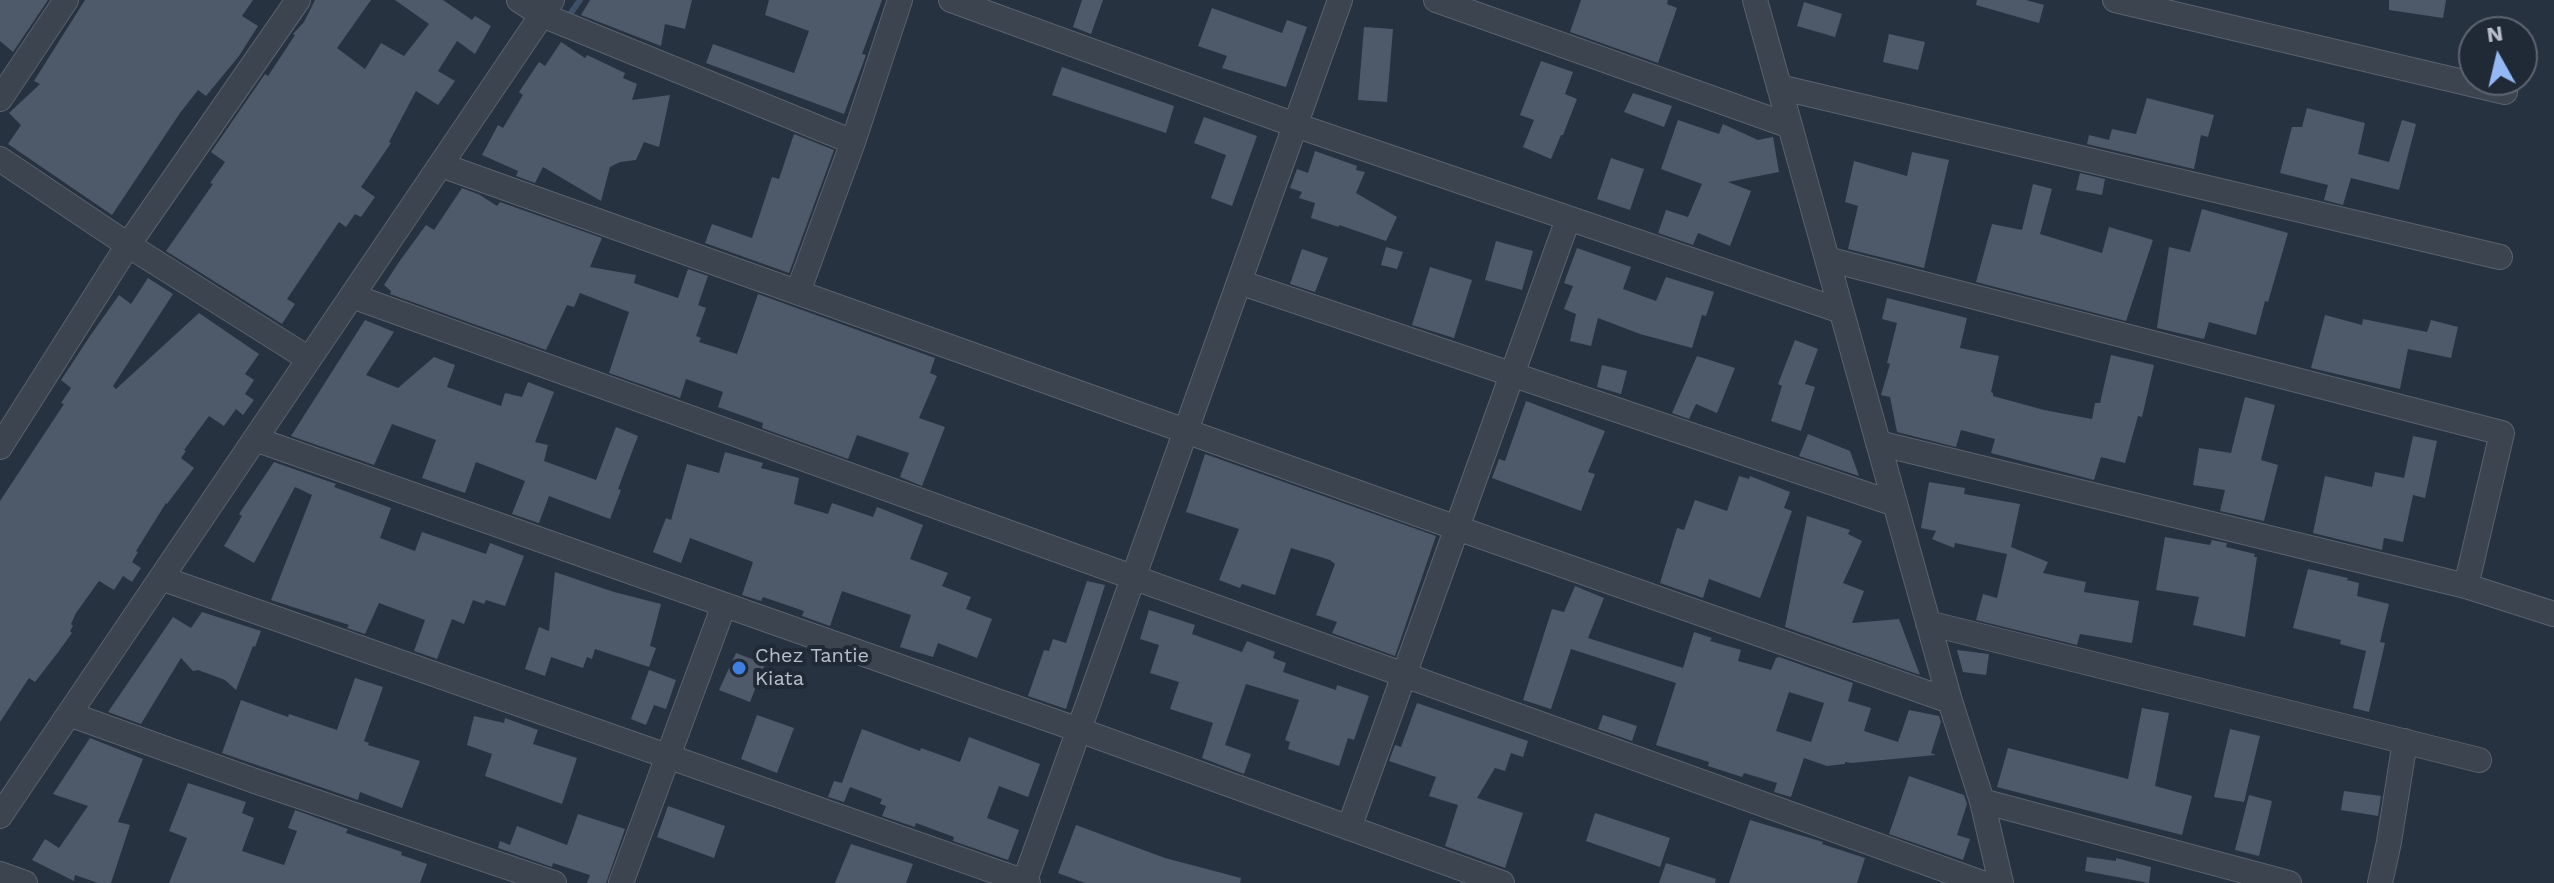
<!DOCTYPE html>
<html>
<head>
<meta charset="utf-8">
<style>
	body { margin:0 }
	#map { position:relative; width:2554px; height:883px; overflow:hidden; background:#273240; font-family:"Work Sans",sans-serif }
	canvas { display:block }
	.north { position:absolute; left:2458px; top:16px; width:80px; height:80px; box-sizing:border-box; background:#202936; border:2px solid #5d6571; border-radius:50%; rotate:352deg; font-size:22px; font-weight:700; line-height:32px; text-align:center; color:#b8bfca }
	.north::after { content:''; display:block; margin:auto; width:28px; height:36px; background:#94b8f3; clip-path:polygon(50% 0,100% 100%,50% 72%,0 100%) }
</style>
</head>
<body>
<div id="map">
<canvas width="2554" height="883"></canvas>
<div class="north">N</div>
</div>
<script>
const ctx = document.querySelector('canvas').getContext('2d');
ctx.lineJoin = 'round';
const shape = rows => new Path2D(rows.map(r => 'M' + r).join(''));
function stroke(path, color, width, dash) { ctx.strokeStyle = color; ctx.lineWidth = width; ctx.lineCap = dash ? 'butt' : 'round'; ctx.setLineDash(dash || []); ctx.stroke(path); }
function fill(path, color) { ctx.fillStyle = color; ctx.fill(path, 'evenodd'); }
function drawText(font, color, halo, rows, align = 'center') {
  ctx.font = font + ' "Work Sans",sans-serif'; ctx.lineWidth = 8; ctx.setLineDash([]); ctx.textBaseline = 'middle'; ctx.strokeStyle = halo; ctx.fillStyle = color; for (const [text, x, y, turn = 0] of rows) {
    ctx.save(); ctx.translate(x, y); ctx.rotate((+turn || 0) * Math.PI / 180); ctx.textAlign = isNaN(turn) ? turn : align; if (halo) ctx.strokeText(text, 0, 0); ctx.fillText(text, 0, 0); ctx.restore();
  }
}
stroke(shape([
	[568,17,580,0]
]), '#3e4f68', 6);
fill(shape([
	[0,0,48,0,13,52,0,41],
	[85,0,253,0,242,16,258,26,239,56,206,96,198,90,180,113,112,215,8,144,21,125,9,113,40,84,34,81],
	[315,0,371,0,337,48,365,69,381,43,404,56,429,24,395,0,443,0,472,20,475,16,491,26,475,54,457,41,438,71,455,81,438,105,416,91,389,142,391,143,361,187,375,197,361,217,355,214,346,227,339,222,287,299,295,304,282,324,166,251,213,184,210,183,225,162,211,152,265,74,268,76,295,35,293,34,304,22],
	[590,0,692,0,685,29,665,24,661,46,581,15],
	[769,0,882,0,862,54,866,55,844,114,706,63,713,44,794,73,809,31,765,15],
	[1082,0,1103,0,1091,34,1073,27],
	[1581,0,1668,0,1667,4,1677,8,1658,63,1570,32],
	[1977,0,2026,0,2044,5,2039,23,1976,5],
	[2389,0,2446,0,2443,18,2389,10],
	[1804,2,1842,14,1835,37,1797,26],
	[1212,8,1282,33,1287,20,1307,27,1286,87,1222,68,1227,56,1198,46],
	[1364,27,1393,29,1387,102,1358,100],
	[1889,34,1925,42,1918,70,1883,62],
	[561,42,585,58,587,55,625,73,623,78,637,84,632,100,670,95,659,147,644,142,636,160,620,162,610,167,601,201,543,167,535,183,516,176,518,171,482,155,498,125,503,128,523,95,519,92,539,62,545,66],
	[1541,61,1573,72,1565,94,1577,99,1563,135,1561,135,1551,159,1523,147,1534,120,1520,115],
	[1062,67,1174,106,1166,133,1052,95],
	[1633,93,1672,106,1664,127,1624,112],
	[2147,98,2214,115,2208,137,2201,135,2194,169,2087,144,2089,135,2109,140,2112,129,2136,134],
	[2307,108,2365,123,2358,154,2389,162,2402,120,2416,124,2399,190,2351,178,2343,205,2324,200,2328,185,2280,173,2292,127,2302,127],
	[1204,117,1257,136,1232,206,1211,198,1226,155,1194,143],
	[1678,120,1719,134,1723,124,1758,140,1773,137,1779,172,1728,182,1751,191,1730,246,1698,233,1693,245,1658,233,1666,210,1688,217,1702,184,1661,169],
	[794,134,834,150,789,273,705,243,712,224,752,238,772,177,779,179],
	[1315,151,1357,166,1356,170,1365,172,1356,193,1397,217,1386,241,1339,225,1339,227,1311,218,1315,203,1299,198,1302,192,1290,188,1297,169,1308,173],
	[1912,152,1949,160,1924,268,1848,249,1858,206,1845,202,1854,161,1907,176],
	[1611,158,1644,169,1630,210,1597,199],
	[2080,173,2105,179,2102,195,2076,190],
	[2033,184,2052,189,2040,234,2102,253,2109,227,2153,240,2126,321,1976,282,1992,224,2022,230],
	[462,188,480,195,497,206,500,202,602,238,590,267,636,275,634,283,678,298,688,269,708,276,698,305,706,308,696,336,701,338,699,342,737,354,758,294,935,358,930,373,937,376,919,418,945,427,922,486,900,477,909,453,857,435,848,459,762,428,763,423,718,407,723,392,686,379,680,398,609,373,629,312,580,293,574,307,567,305,546,350,390,294,391,291,384,285,399,262,426,225,434,230],
	[2202,209,2288,233,2268,302,2265,301,2256,335,2209,322,2204,339,2157,328,2169,247,2190,252],
	[1496,241,1533,251,1522,290,1485,280],
	[1386,247,1403,252,1397,269,1381,265],
	[1577,248,1631,267,1623,289,1656,301,1666,277,1714,292,1706,316,1702,315,1692,348,1640,334,1598,318,1591,346,1570,341,1576,314,1564,309,1573,286,1564,283],
	[1302,249,1328,258,1315,292,1290,284],
	[1430,267,1472,280,1454,338,1412,325],
	[148,278,173,294,113,386,116,389,199,313,259,354,245,374,254,380,245,394,254,400,243,415,236,409,224,426,209,416,184,450,186,451,181,458,194,468,167,504,166,503,136,551,138,552,132,562,141,568,132,582,123,576,114,590,99,581,76,613,71,624,73,626,70,631,72,633,59,651,35,682,29,678,0,722,0,501,64,404,61,403,71,388,61,380,90,336,119,295,131,304],
	[1887,298,1967,318,1960,348,1999,356,1991,392,1993,393,1993,396,2044,410,2092,419,2095,403,2100,403,2111,355,2154,365,2142,417,2138,416,2125,463,2101,457,2094,480,1991,453,1995,439,1961,430,1956,447,1897,432,1890,397,1881,395,1890,364,1887,363,1897,323,1882,319],
	[2325,315,2362,325,2363,319,2427,332,2431,320,2458,327,2451,358,2408,349,2400,389,2311,368],
	[365,320,394,332,366,375,398,388,434,357,455,365,447,387,501,406,505,393,522,397,528,382,554,392,535,442,548,445,544,461,596,480,616,427,638,436,618,489,621,490,610,519,549,496,539,523,512,514,525,481,476,462,465,493,422,478,436,440,392,424,374,465,291,436],
	[1795,340,1818,349,1805,384,1815,387,1801,431,1771,421,1782,386,1778,384],
	[1697,356,1735,368,1717,413,1696,404,1689,419,1672,413],
	[1602,365,1627,371,1621,394,1597,387],
	[2245,397,2275,405,2261,460,2278,465,2264,521,2220,511,2225,490,2193,485,2199,448,2231,453],
	[1526,401,1605,431,1588,472,1595,474,1581,511,1492,478,1499,459,1505,461],
	[1808,434,1850,451,1859,476,1799,456],
	[2413,436,2437,441,2425,498,2413,495,2403,542,2384,538,2382,550,2313,533,2325,476,2372,487,2375,472,2404,478],
	[725,452,763,463,761,468,799,478,794,504,828,514,832,503,873,517,877,507,923,525,910,559,948,573,942,586,971,597,966,609,992,619,977,658,938,643,933,657,900,647,911,615,842,591,830,626,802,616,804,611,763,597,761,601,742,595,753,562,690,538,681,563,653,552,666,518,671,520,687,464,719,473],
	[1205,454,1436,536,1395,656,1332,633,1337,622,1316,615,1335,564,1330,560,1291,548,1275,595,1242,584,1240,588,1219,580,1239,529,1186,512],
	[274,462,336,484,334,487,391,508,380,538,415,551,422,532,486,554,490,543,524,556,505,606,486,600,484,604,473,600,464,624,452,619,437,659,414,651,425,620,379,603,365,634,347,628,349,625,271,600,312,495,295,487,254,563,224,546,242,516,239,514],
	[1739,476,1749,479,1750,476,1790,492,1784,508,1792,511,1760,598,1709,579,1703,598,1660,583,1677,528,1684,530,1695,500,1727,511],
	[1929,482,1965,488,1964,494,2020,504,2011,547,2048,562,2043,573,2086,582,2084,592,2139,601,2132,643,2080,634,2077,645,1976,620,1983,594,1997,598,2007,554,1955,543,1954,548,1932,539,1936,531,1921,528],
	[1807,516,1850,530,1848,534,1862,541,1843,583,1864,591,1852,623,1899,619,1920,675,1785,627],
	[2165,537,2210,545,2212,540,2227,543,2226,547,2255,554,2254,557,2257,557,2245,637,2193,625,2199,597,2156,590],
	[2308,569,2348,578,2347,580,2359,583,2357,596,2389,604,2380,642,2385,643,2369,712,2353,708,2366,651,2340,644,2341,640,2293,628],
	[555,572,614,592,661,604,650,646,656,648,649,667,595,649,592,659,587,657,583,668,551,657,545,676,525,669,539,627,549,631],
	[1087,581,1105,585,1066,709,1028,696,1044,650,1049,651,1053,639,1066,643],
	[1575,586,1604,598,1588,638,1683,668,1694,632,1712,638,1710,641,1741,650,1738,661,1771,670,1776,658,1779,657,1853,683,1848,701,1871,708,1864,731,1898,742,1909,710,1939,716,1941,722,1931,753,1936,755,1851,763,1845,762,1845,764,1827,766,1804,758,1791,797,1774,792,1777,783,1744,773,1742,777,1708,766,1709,762,1656,745,1676,683,1571,649,1551,709,1523,700,1552,609,1564,612],
	[1789,692,1824,703,1811,742,1776,731],
	[1149,610,1195,625,1192,634,1242,652,1247,641,1275,652,1273,658,1286,663,1283,672,1336,690,1337,685,1369,696,1354,740,1348,738,1339,766,1288,749,1290,742,1285,740,1299,700,1246,684,1225,745,1251,754,1244,774,1202,758,1213,723,1170,709,1179,682,1150,673,1159,645,1140,639],
	[202,612,261,631,255,647,253,646,236,690,225,680,198,670,193,671,181,658,141,724,108,712,173,617,191,628],
	[1957,650,1989,654,1986,675,1963,672],
	[736,653,765,664,750,702,719,690],
	[649,670,676,680,666,709,654,705,646,725,631,719],
	[355,678,383,687,364,741,369,743,368,745,420,761,402,808,360,792,358,800,222,753,241,700,288,717,289,714,337,730],
	[1417,703,1528,741,1523,757,1511,753,1505,771,1495,768,1477,798,1523,813,1505,868,1445,846,1458,805,1429,796,1436,777,1389,761,1395,745,1401,747],
	[2142,708,2169,713,2155,786,2192,796,2182,835,1997,787,2008,748,2128,779],
	[757,715,794,728,777,773,741,759],
	[1603,715,1637,726,1632,741,1598,729],
	[474,716,504,723,505,718,538,730,533,744,577,758,562,804,485,776,492,754,467,745],
	[862,729,920,751,921,748,960,762,969,737,1040,764,1028,797,999,786,987,818,1019,830,1008,860,953,841,954,837,916,823,915,827,882,816,886,806,880,804,882,799,850,787,844,802,828,797,834,781,842,783],
	[2230,729,2260,736,2244,802,2214,797],
	[90,738,143,759,118,822,130,825,111,883,98,883,75,875,74,881,32,860,45,839,59,848,88,806,53,794],
	[1909,776,1964,795,1967,804,1957,835,1970,839,1963,860,1889,834],
	[188,783,246,802,242,813,254,818,242,851,284,865,297,831,288,828,295,810,348,829,346,833,402,852,401,855,427,864,420,883,169,883,187,838,169,831],
	[2344,791,2381,796,2378,816,2341,810],
	[2249,795,2272,801,2259,856,2235,850],
	[668,806,725,826,714,858,657,837],
	[1595,813,1670,838,1660,867,1586,841],
	[578,814,625,829,606,883,587,883,590,875,553,863,552,867,498,848,500,841,510,845,517,826,567,845],
	[1750,820,1823,842,1822,844,1865,858,1857,883,1729,883],
	[1076,825,1165,858,1241,878,1240,883,1085,883,1058,873],
	[851,844,913,864,906,883,835,883],
	[2087,857,2116,861,2116,858,2151,867,2149,883,2085,871],
	[1666,863,1716,879,1715,883,1659,883]
]), '#4e5969');
const minor = shape([
	[519,0,542,15,853,142],
	[951,0,1295,125,1841,311],
	[1436,0,1790,126],
	[1755,0,1950,701,1982,801,2001,883],
	[2115,0,2505,92],
	[1779,87,2500,257],
	[0,99,66,0],
	[0,159,128,245,309,359],
	[441,165,1457,528,1950,701],
	[1827,259,2502,433,2466,586],
	[1239,282,1895,504],
	[798,292,853,142,900,0],
	[352,296,1982,883],
	[255,439,1079,730,1502,883],
	[1878,443,2466,586,2554,614],
	[0,447,128,245,298,0],
	[161,578,1028,883],
	[1928,623,2479,760],
	[69,714,255,781,554,883],
	[1982,801,2289,883],
	[0,816,552,0],
	[1349,828,1568,219],
	[0,874,25,883],
	[621,883,724,605],
	[1024,883,1340,0],
	[2380,883,2389,842,2405,741]
]);
stroke(minor, '#59626d', 26);
stroke(minor, '#3c4450', 24);
for (const [x, y, r, color] of [
	[739,668,8,"#3f7fe0"]
]) { const dot = new Path2D(); dot.arc(x, y, r, 0, 2 * Math.PI); ctx.fillStyle = color; ctx.fill(dot); stroke(dot, '#202936', 3); }
drawText('20px', '#b8bfca', '#202936', [
	["Chez Tantie",755,656],
	["Kiata",755,679]
], 'left');
</script>
</body>
</html>
